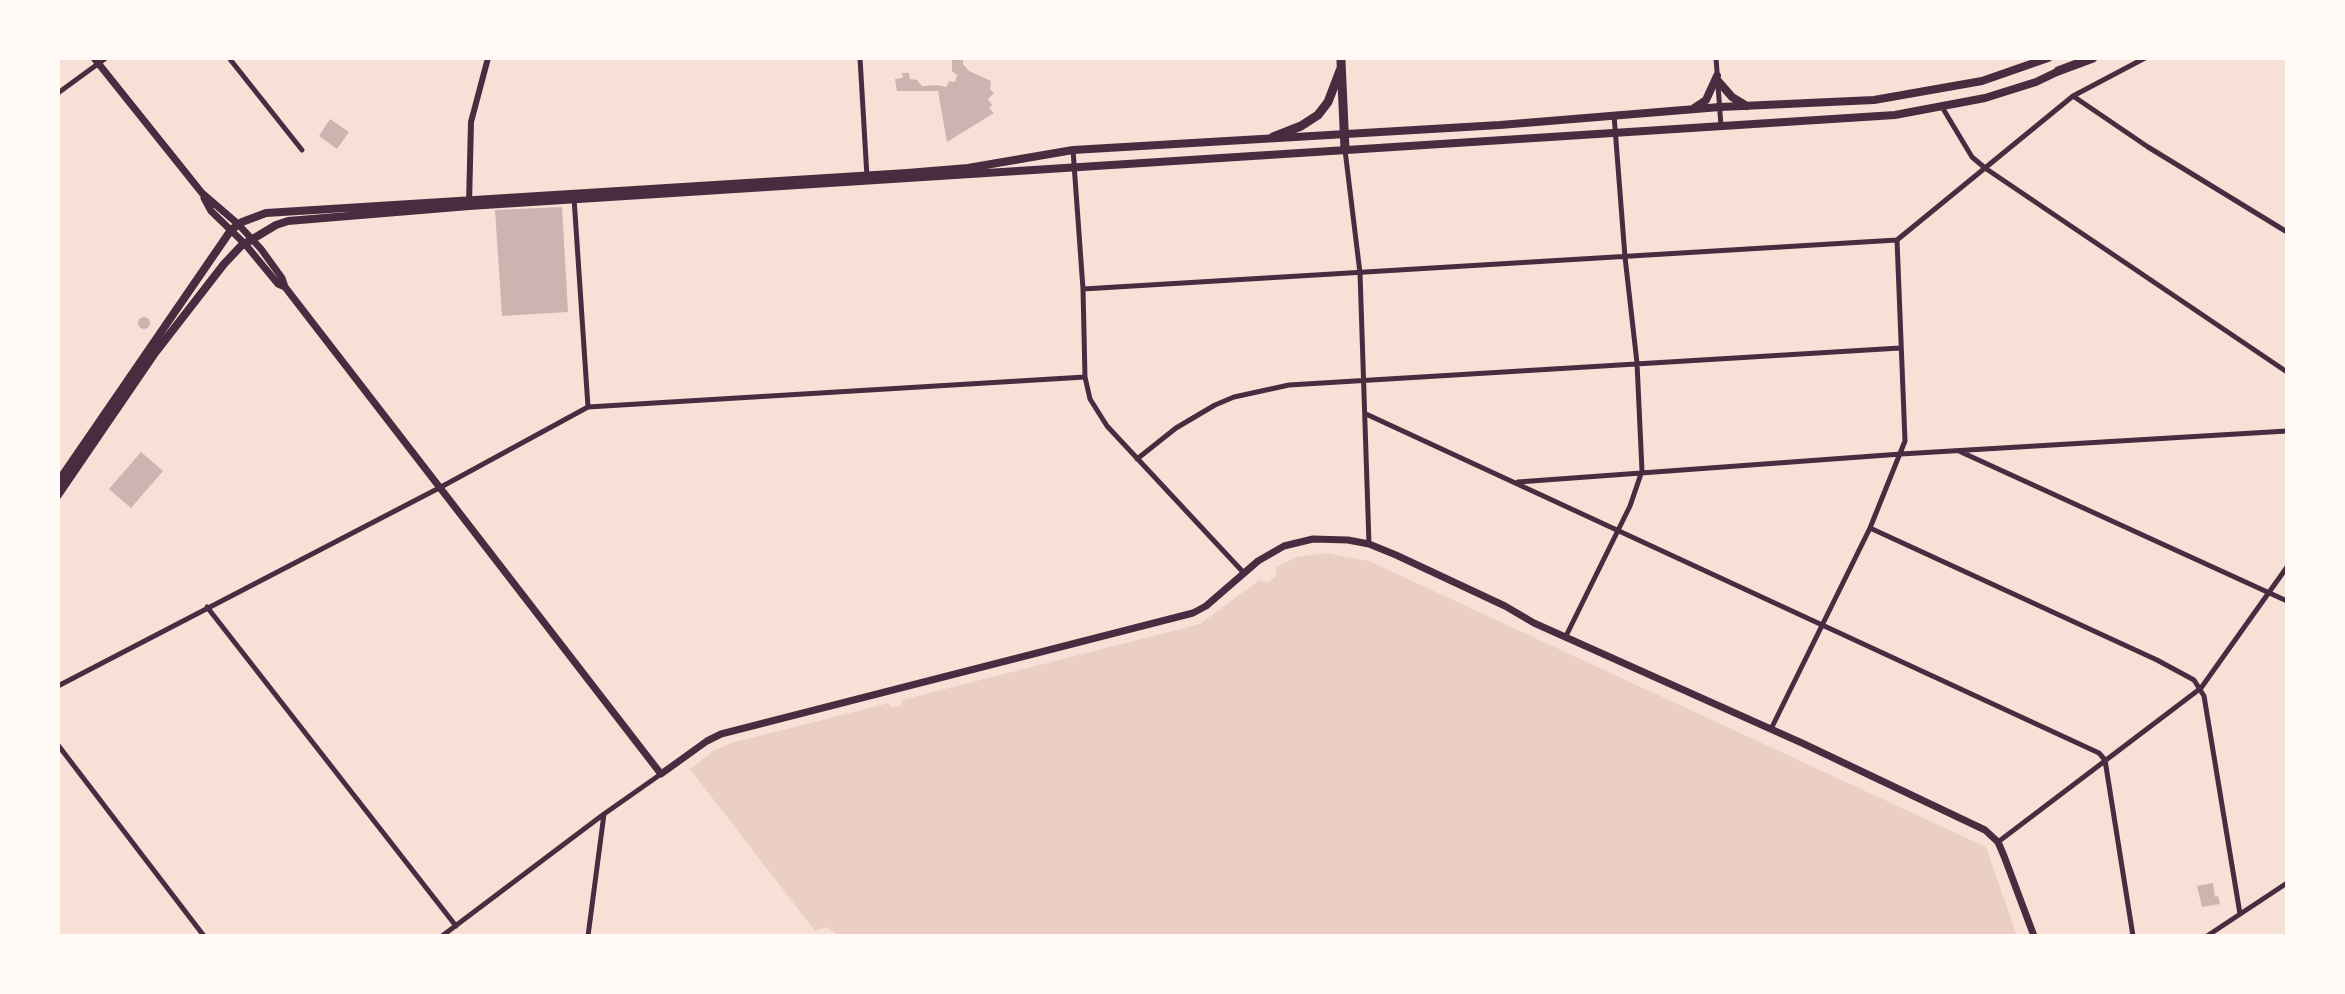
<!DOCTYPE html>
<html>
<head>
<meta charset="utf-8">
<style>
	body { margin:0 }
	#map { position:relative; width:2345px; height:994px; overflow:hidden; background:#f7e1d7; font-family:"Open Sans",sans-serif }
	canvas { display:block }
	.frame { position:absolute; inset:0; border:60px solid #fffaf5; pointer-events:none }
</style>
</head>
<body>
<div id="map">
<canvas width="2345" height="994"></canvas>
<div class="frame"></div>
</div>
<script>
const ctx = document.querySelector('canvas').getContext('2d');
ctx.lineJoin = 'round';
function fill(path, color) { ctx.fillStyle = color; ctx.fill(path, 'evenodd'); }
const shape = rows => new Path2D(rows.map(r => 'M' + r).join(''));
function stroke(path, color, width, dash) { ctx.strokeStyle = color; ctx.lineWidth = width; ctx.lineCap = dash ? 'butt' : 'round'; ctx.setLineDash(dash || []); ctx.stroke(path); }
fill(shape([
	[1326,553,1369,561,1986,847,2017,936,838,936,827,927,815,931,690,769,715,750,731,743,889,703,892,708,901,706,902,700,1200,624,1259,580,1268,583,1276,576,1276,567,1297,557]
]), '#ebcfc5');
fill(shape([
	[952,58,963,58,963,64,969,71,991,81,990,89,994,93,988,99,992,105,989,108,994,113,947,142,938,91,897,91,895,79,903,78,902,73,909,73,910,79,917,80,922,86,938,85,946,87,949,81,955,82,957,75,952,71],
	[330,119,349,132,337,149,319,136],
	[562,207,568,312,502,316,495,210],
	'138 323a6 6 0 1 1 12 0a6 6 0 1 1-12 0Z',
	[141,452,163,471,131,508,109,489],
	[2213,883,2215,897,2218,896,2220,904,2202,907,2197,886]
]), '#ccb4b1');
stroke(shape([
	[229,58,302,150],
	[860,58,867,177],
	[1716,58,1721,126],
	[58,93,106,58],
	[2073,96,2148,147,2287,232],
	[1942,107,1972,157,1985,168,2287,372],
	[1073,150,1083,289,1085,377,1090,399,1107,426,1243,572],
	[1345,150,1360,273,1369,544],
	[574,198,588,407],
	[1897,240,2073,96,2145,58],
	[1083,289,1897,240],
	[1366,414,2099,753,2105,760,2133,936],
	[1961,452,2287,601],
	[1137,459,1176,428,1215,405,1234,397,1289,385,1900,348],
	[1518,482,1901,454,2287,431],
	[1870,528,2157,660,2194,680,2204,696,2240,914],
	[207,607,456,926],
	[1566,636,1630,506,1642,471,1637,363,1625,257,1614,115],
	[58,686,441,487,588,407,1085,377],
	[1771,729,1870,528,1905,441,1897,240],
	[58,745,204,936],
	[1998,842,2201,688,2287,567],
	[442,936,604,814],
	[588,936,604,814,661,774],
	[2207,936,2287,883]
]), '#4a2c40', 5);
stroke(shape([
	[469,204,471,122,488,58]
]), '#4a2c40', 6);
stroke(shape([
	[94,58,202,193,238,224,261,249,282,278,285,287,661,774,707,741,721,734,1193,613,1206,606,1258,561,1284,546,1313,539,1348,540,1369,544,1396,555,1505,606,1534,623,1802,743,1985,830,1998,842,2004,856,2034,936],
	[204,198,211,211,245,244,278,284,285,287]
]), '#4a2c40', 7);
stroke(shape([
	[1718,81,1732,97,1747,106],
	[1694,108,1706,100,1717,76],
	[58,482,231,230,242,222,266,213,907,173,968,168,1073,150,1500,125,1720,107,1874,100,1982,81,2048,58],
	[58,495,155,353,224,264,241,246,276,225,288,221,469,206,1895,115,1985,98,2036,82,2061,70]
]), '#4a2c40', 8);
stroke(shape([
	[1341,61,1345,149],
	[2058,71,2093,58],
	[1273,137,1301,126,1318,115,1328,102,1341,68]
]), '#4a2c40', 9);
</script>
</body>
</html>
